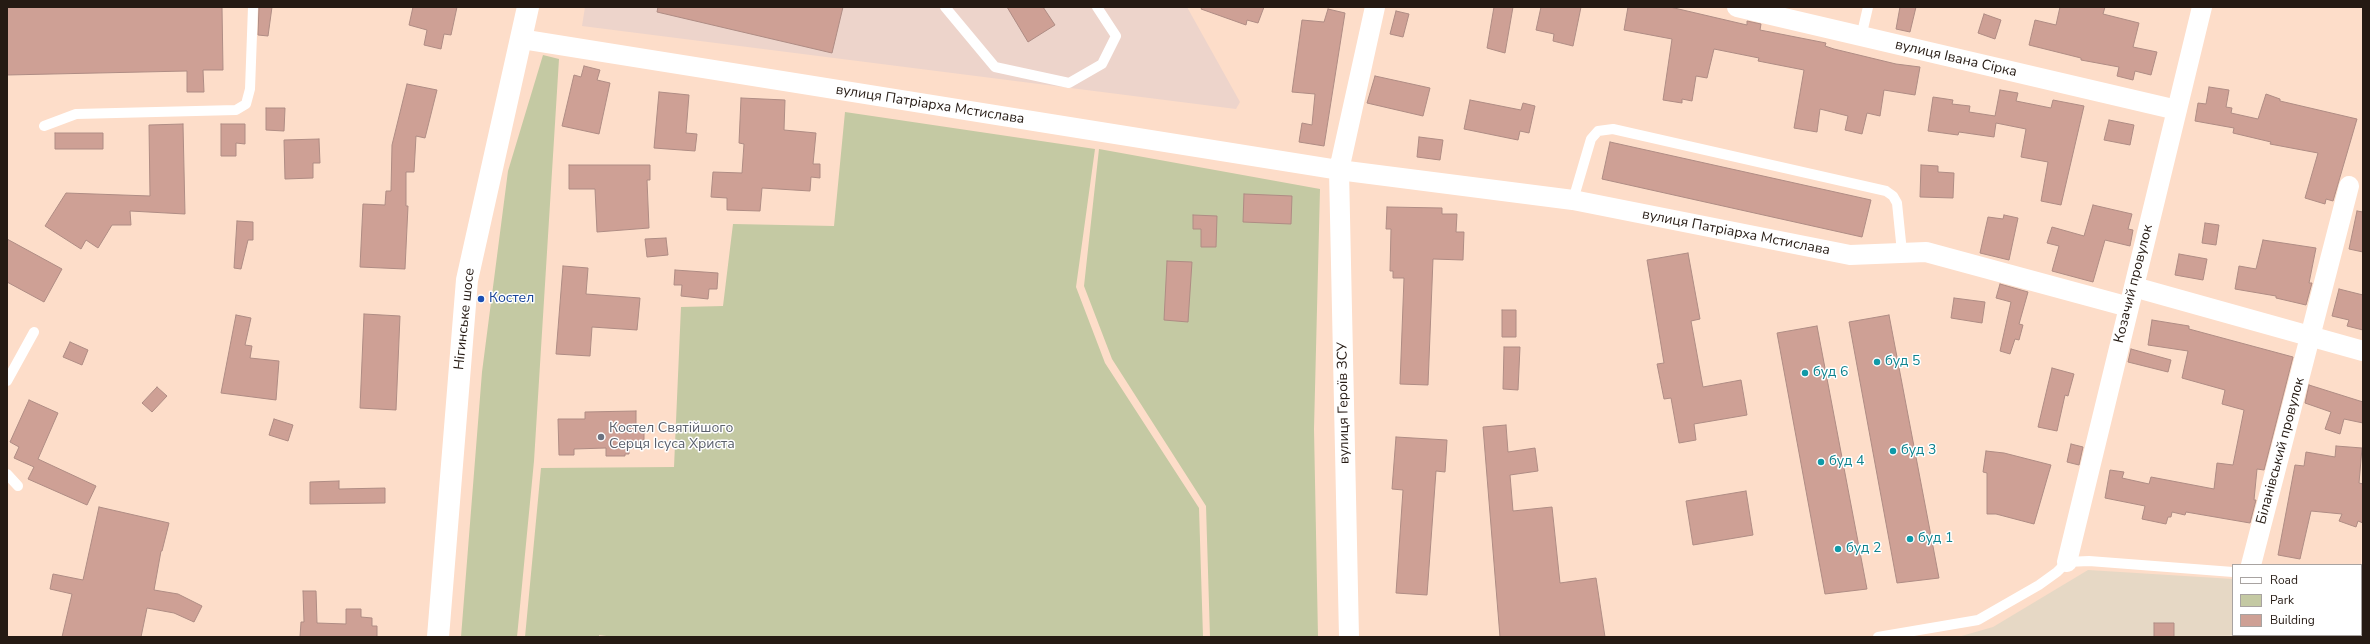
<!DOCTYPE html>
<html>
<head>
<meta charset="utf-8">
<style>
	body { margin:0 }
	#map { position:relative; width:2370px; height:644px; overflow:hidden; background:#fdddc9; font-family:"Nunito Sans",sans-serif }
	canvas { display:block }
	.frame { position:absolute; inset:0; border:8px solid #251a13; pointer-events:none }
	.legend { position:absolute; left:2232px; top:564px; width:130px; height:72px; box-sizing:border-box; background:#fff; border:1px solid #a8a3a1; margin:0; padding:5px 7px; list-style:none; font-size:12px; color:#251a13 }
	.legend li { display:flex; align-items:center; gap:8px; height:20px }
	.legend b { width:20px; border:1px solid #a8a3a1 }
</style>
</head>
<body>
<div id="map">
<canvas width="2370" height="644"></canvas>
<div class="frame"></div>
<ul class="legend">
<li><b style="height:5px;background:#fff"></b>Road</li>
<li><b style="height:11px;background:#c4c9a3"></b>Park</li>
<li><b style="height:11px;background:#cea095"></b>Building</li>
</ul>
</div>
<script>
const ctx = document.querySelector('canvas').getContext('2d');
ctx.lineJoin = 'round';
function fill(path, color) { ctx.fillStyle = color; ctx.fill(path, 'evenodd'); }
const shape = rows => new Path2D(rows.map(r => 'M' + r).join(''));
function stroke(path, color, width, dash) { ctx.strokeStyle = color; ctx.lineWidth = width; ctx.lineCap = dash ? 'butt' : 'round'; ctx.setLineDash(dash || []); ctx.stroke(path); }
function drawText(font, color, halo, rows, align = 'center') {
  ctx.font = font + ' "Nunito Sans",sans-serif'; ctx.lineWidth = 3; ctx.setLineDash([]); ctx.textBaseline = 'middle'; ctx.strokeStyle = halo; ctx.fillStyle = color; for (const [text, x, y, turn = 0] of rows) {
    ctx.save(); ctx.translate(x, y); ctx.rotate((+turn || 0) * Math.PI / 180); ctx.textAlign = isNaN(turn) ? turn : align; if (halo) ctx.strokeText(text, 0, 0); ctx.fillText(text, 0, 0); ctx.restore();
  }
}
fill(shape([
	[585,7,1187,7,1240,102,1236,109,582,26]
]), '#edd4cb');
fill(shape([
	[2088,570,2233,579,2233,635,2252,635,2252,637,1958,637,1993,627]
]), '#e6d8c5');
fill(shape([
	[543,55,559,59,534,461,517,637,461,637,482,372,508,171],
	[845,112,1095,149,1076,287,1105,363,1199,508,1203,637,614,637,599,635,599,637,525,637,541,468,674,467,681,307,723,306,733,224,834,226],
	[1099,149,1320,189,1314,429,1318,637,1210,637,1206,506,1112,359,1084,286]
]), '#c4c9a3');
const building = shape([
	[7,7,222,7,223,70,203,70,204,92,187,92,187,71,7,75,7,7],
	[259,7,272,7,268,36,258,35,259,7],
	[413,7,457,7,451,35,444,34,441,49,424,45,427,30,409,25,413,7],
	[658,7,843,7,832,53,657,12,658,7],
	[1007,7,1043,7,1055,25,1028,42,1007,7],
	[1202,7,1264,7,1258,23,1247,20,1246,25,1201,9,1202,7],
	[1494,7,1513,7,1505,53,1487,48,1494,7],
	[1541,7,1581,7,1573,46,1553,41,1554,34,1536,30,1541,7],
	[1628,7,1670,7,1747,25,1747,21,1761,24,1760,30,1826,43,1825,46,1834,49,1896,64,1920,67,1915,95,1884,90,1880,116,1867,113,1862,134,1845,130,1848,116,1820,109,1817,132,1794,128,1804,70,1758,61,1759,58,1714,49,1707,78,1696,76,1692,101,1682,99,1682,103,1663,100,1672,39,1624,30,1628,7],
	[1900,7,1916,7,1910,32,1896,29,1900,7],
	[2060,7,2105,7,2103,14,2139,23,2133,47,2157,52,2151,75,2135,71,2133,80,2117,76,2119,67,2081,60,2081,58,2029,45,2035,20,2056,25,2060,7],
	[1328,9,1345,13,1324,146,1299,142,1302,123,1312,125,1315,94,1292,92,1302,20,1324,22,1328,9],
	[1396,11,1409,14,1403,37,1390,34,1396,11],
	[1984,14,2001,20,1995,39,1978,33,1984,14],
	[584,66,600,70,597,80,610,83,599,134,562,126,574,75,581,77,584,66],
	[1375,76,1430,88,1423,116,1367,103,1375,76],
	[407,84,437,90,425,138,416,136,414,172,406,172,406,206,408,206,405,269,360,267,363,204,385,205,386,191,391,191,392,145,407,84],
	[2209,87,2229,90,2226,107,2232,108,2231,113,2258,119,2266,94,2280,99,2280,101,2357,119,2333,201,2326,199,2325,204,2305,198,2318,153,2270,144,2271,142,2233,133,2234,128,2195,121,2198,103,2206,104,2209,87],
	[2000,90,2018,93,2016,101,2051,108,2053,100,2084,106,2061,205,2041,201,2048,162,2021,157,2026,129,1996,123,1994,137,1959,132,1958,135,1928,131,1933,97,1953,100,1952,104,1970,106,1969,112,1995,116,2000,90],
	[659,92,689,95,686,133,697,134,695,151,654,148,659,92],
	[741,98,785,100,784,130,816,133,813,164,820,164,820,178,811,177,810,191,762,188,760,211,727,210,727,198,711,197,713,172,742,173,744,144,739,143,741,98],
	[1470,100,1521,110,1523,103,1535,106,1529,133,1520,131,1518,140,1464,129,1470,100],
	[266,108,285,108,284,131,266,130,266,108],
	[2109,120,2134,125,2130,145,2104,140,2109,120],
	[183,124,185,214,130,211,131,225,112,225,98,248,86,240,81,249,45,226,66,193,150,196,149,125,183,124],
	[221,124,245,124,245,144,236,143,236,156,221,156,221,124],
	[55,133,103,133,103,149,55,149,55,133],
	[1419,137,1443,140,1440,160,1417,157,1419,137],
	[319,139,320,163,313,163,313,178,285,179,284,140,319,139],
	[1610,142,1871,200,1862,237,1602,179,1610,142],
	[569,165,650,165,650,180,647,180,649,228,597,232,595,189,569,189,569,165],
	[1921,165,1938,166,1938,172,1954,173,1953,198,1920,197,1921,165],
	[1244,194,1292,196,1291,224,1243,222,1244,194],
	[2093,205,2132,214,2128,229,2133,230,2130,246,2105,240,2093,282,2052,271,2059,246,2047,243,2052,227,2084,236,2093,205],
	[1387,207,1442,208,1442,214,1457,214,1456,232,1464,232,1463,260,1433,259,1428,385,1400,384,1404,278,1393,278,1393,271,1390,271,1391,229,1386,229,1387,207],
	[2357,211,2363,212,2363,252,2349,249,2357,211],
	[1193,215,1217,216,1216,247,1201,247,1201,229,1193,229,1193,215],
	[2004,215,2018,218,2009,260,1980,253,1988,217,2003,219,2004,215],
	[237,221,253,222,253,240,248,240,241,269,234,268,237,221],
	[2205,223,2219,225,2216,245,2202,243,2205,223],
	[666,238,668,255,647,257,645,239,666,238],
	[7,239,62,269,44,302,7,282,7,239],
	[2263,240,2316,248,2309,283,2312,283,2306,305,2276,298,2276,296,2235,289,2239,266,2256,269,2263,240],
	[1688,253,1700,319,1691,321,1703,387,1741,380,1747,415,1694,424,1696,440,1679,443,1671,398,1664,399,1657,364,1664,363,1647,260,1688,253],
	[2179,254,2207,259,2203,280,2175,275,2179,254],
	[1167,261,1192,262,1188,322,1164,320,1167,261],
	[563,266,588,268,586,294,640,298,637,330,592,327,590,356,556,354,563,266],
	[675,270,718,273,717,289,709,289,708,299,681,296,682,285,674,285,675,270],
	[2000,284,2028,292,2019,324,2023,325,2019,340,2015,339,2010,354,2000,351,2011,302,1996,298,2000,284],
	[2339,289,2363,295,2363,330,2347,326,2349,320,2332,316,2339,289],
	[1954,298,1985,302,1982,323,1951,318,1954,298],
	[1502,310,1516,310,1516,337,1502,337,1502,310],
	[364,314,400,316,396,410,360,408,364,314],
	[236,315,251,318,245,345,252,346,250,358,279,361,276,400,221,393,236,315],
	[1889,315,1939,578,1897,583,1849,322,1889,315],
	[2152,320,2189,326,2189,329,2293,357,2264,470,2257,469,2254,500,2256,500,2250,523,2186,512,2185,515,2172,512,2171,517,2168,517,2166,524,2142,519,2145,506,2105,498,2110,470,2124,472,2122,478,2149,484,2151,477,2214,489,2217,463,2233,465,2244,410,2222,404,2225,390,2182,378,2188,351,2148,345,2152,320],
	[1817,326,1867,589,1825,594,1777,333,1817,326],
	[70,342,88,350,82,365,63,357,70,342],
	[1504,347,1520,347,1518,390,1503,389,1504,347],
	[2131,349,2171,360,2168,372,2128,362,2131,349],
	[2052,368,2074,374,2068,396,2065,395,2057,431,2038,427,2052,368],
	[2309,385,2363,402,2363,423,2344,419,2340,434,2325,429,2331,412,2305,403,2309,385],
	[157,387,167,396,152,412,142,403,157,387],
	[29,400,58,413,38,459,96,486,87,505,28,479,34,467,14,458,19,447,10,442,29,400],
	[636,411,636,425,644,425,644,448,629,448,629,454,625,454,625,456,606,456,606,448,574,449,574,455,559,455,558,419,585,419,585,412,636,411],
	[274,419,293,425,288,441,269,435,274,419],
	[1506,425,1508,452,1535,448,1538,471,1510,475,1513,511,1552,507,1560,583,1596,578,1605,637,1500,637,1483,427,1506,425],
	[1396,437,1447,440,1445,472,1436,471,1427,595,1396,593,1403,490,1392,489,1396,437],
	[2071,444,2083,447,2079,465,2067,462,2071,444],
	[2336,446,2362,448,2359,483,2363,484,2363,523,2358,521,2356,527,2339,521,2342,514,2311,511,2300,559,2278,555,2295,465,2304,466,2306,452,2335,457,2336,446],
	[1986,451,2004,453,2051,465,2034,524,1996,514,1987,514,1987,473,1983,472,1986,451],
	[339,481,339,489,385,488,385,503,310,504,310,482,339,481],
	[1746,491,1753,535,1693,545,1686,501,1746,491],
	[99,507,169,523,162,551,161,551,154,590,178,594,202,606,194,622,174,613,147,608,141,637,62,637,72,594,50,589,53,574,83,580,99,507],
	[303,591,316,591,317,623,346,624,346,609,361,609,361,617,372,618,372,626,377,626,377,637,300,637,301,622,304,622,303,591],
	[2154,623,2174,623,2174,637,2154,637,2154,623]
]);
fill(building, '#cea095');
stroke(building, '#af8c84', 1);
stroke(shape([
	[945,7,995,67,1069,83,1102,64,1116,36,1097,7],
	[1861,37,1868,7],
	[44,126,76,114,236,110,246,104,250,89,253,7],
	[1573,200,1591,139,1598,131,1613,129,1886,191,1893,196,1897,203,1902,252],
	[7,381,34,332],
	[7,474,18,486],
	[2361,579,2363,579],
	[1878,637,1978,620,2039,585,2057,572,2067,562,2089,561,2233,572],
	[2355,637,2355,635]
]), '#fff', 10);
stroke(shape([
	[1737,7,2177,110],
	[521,39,1339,170,1573,200,1850,255,1926,252,2129,307],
	[2134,287,2363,351],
	[2067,562,2202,7],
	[2251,565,2349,186],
	[1349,637,1339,170,1375,7]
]), '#fff', 20);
stroke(shape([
	[438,637,467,280,528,7]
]), '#fff', 22);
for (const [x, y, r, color] of [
	[481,299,4,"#1a4fb4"],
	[1877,362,4,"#0f9aa8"],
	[1805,373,4,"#0f9aa8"],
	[601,437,4,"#6b7280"],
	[1893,451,4,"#0f9aa8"],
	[1821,462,4,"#0f9aa8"],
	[1910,539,4,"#0f9aa8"],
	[1838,549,4,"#0f9aa8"]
]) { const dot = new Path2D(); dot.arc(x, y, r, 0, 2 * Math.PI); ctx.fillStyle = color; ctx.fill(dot); stroke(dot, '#fff', 1.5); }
drawText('14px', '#251a13', '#fff', [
	["вулиця Івана Сірка",1956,59,13],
	["вулиця Патріарха Мстислава",930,105,9],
	["вулиця Патріарха Мстислава",1736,233,11],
	["Козачий провулок",2134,284,-76],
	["Нігинське шосе",465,319,-84],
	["вулиця Героїв ЗСУ",1344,403,-91],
	["Біланівський провулок",2281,451,-75]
]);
drawText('14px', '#164399', '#fff', [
	["Костел",489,299]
], 'left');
drawText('14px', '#0d838f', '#fff', [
	["буд 5",1885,362],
	["буд 6",1813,373],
	["буд 3",1901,451],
	["буд 4",1829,462],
	["буд 1",1918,539],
	["буд 2",1846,549]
], 'left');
drawText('14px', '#5b616d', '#fff', [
	["Костел Святійшого",609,429],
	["Серця Ісуса Христа",609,445]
], 'left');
</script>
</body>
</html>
